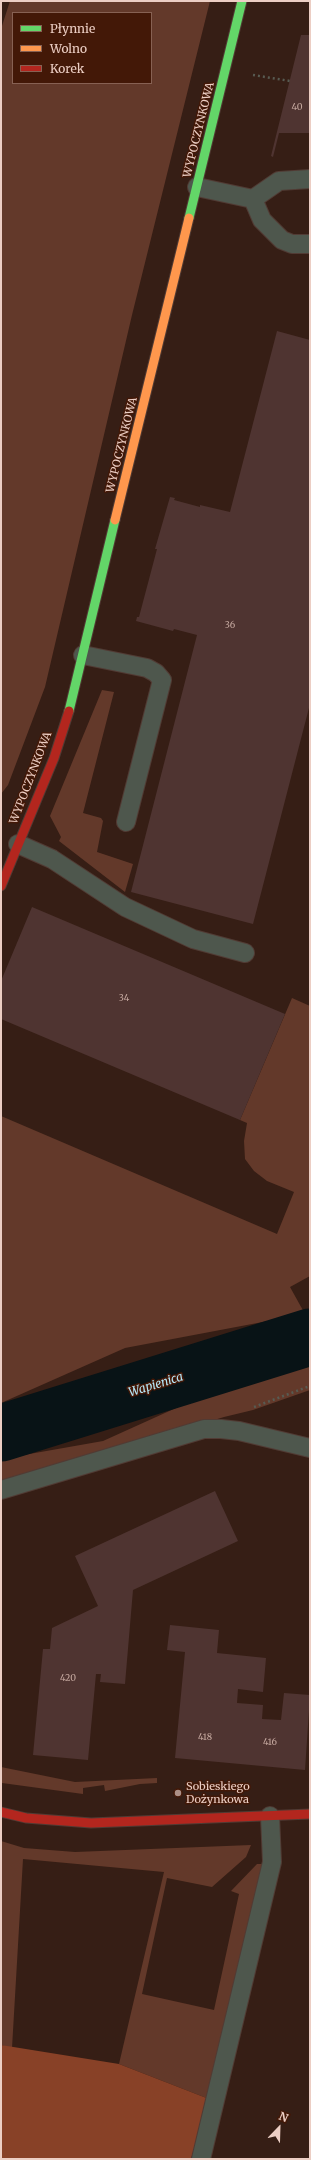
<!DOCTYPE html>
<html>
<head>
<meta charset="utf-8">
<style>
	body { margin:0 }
	#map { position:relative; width:311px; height:2160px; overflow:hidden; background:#361e15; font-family:Merriweather,serif }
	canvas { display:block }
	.frame { position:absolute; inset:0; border:2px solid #eccec4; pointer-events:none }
	.legend { position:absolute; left:12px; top:12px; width:140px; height:72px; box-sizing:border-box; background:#431807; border:1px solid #876153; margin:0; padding:5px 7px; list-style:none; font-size:12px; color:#eccec4 }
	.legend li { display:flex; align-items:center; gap:8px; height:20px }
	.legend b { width:20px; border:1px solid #876153 }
	.north { position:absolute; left:259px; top:2108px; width:40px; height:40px; -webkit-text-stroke:3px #431807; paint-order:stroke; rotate:23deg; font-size:11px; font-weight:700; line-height:16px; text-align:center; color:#eccec4 }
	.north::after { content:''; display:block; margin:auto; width:14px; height:18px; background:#eccec4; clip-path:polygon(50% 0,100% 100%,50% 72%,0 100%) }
</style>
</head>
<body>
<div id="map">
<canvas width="311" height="2160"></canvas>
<div class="frame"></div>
<ul class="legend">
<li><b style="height:5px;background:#63d668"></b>Płynnie</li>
<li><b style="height:5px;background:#ff974d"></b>Wolno</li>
<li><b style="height:5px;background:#b3261e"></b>Korek</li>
</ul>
<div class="north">N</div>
</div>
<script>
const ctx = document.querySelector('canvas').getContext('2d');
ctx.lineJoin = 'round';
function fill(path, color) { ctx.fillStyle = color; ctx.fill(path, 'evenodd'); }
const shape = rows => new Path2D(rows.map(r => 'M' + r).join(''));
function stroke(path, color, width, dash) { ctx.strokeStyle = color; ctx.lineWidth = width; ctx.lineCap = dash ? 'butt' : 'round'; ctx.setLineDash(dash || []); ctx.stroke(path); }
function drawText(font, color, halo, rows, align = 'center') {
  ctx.font = font + ' Merriweather,serif'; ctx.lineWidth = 3; ctx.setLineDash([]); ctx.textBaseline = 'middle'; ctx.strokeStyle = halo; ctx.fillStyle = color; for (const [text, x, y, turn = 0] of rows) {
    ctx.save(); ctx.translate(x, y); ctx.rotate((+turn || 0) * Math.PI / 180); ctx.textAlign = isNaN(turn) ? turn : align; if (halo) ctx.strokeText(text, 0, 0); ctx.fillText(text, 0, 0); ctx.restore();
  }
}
fill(shape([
	[10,1,210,1,132,315,45,687,8,785,1,794,1,29],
	[13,13,151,13,151,83,13,83],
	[102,690,114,692,83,813,101,818,103,821,97,852,133,864,125,892,59,841,61,837,50,816],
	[292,998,310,1006,310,1276,290,1287,305,1314,125,1348,1,1403,1,1116,277,1234,294,1192,267,1181,254,1171,245,1159,244,1141,247,1123,240,1120],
	[310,1355,310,1390,253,1410,224,1417,1,1485,1,1459,103,1441,218,1389],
	[1,1767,75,1782,157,1778,157,1783,140,1784,105,1791,104,1785,83,1788,83,1794,2,1783],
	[1,1841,24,1848,75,1852,251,1845,246,1857,212,1887,167,1878,142,1994,214,2010,239,1894,231,1891,257,1864,262,1864,263,1868,209,2099,119,2064,164,1872,23,1859,12,2048,1,2045]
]), '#63392a');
fill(shape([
	[1,2045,119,2064,209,2099,191,2159,1,2159]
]), '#884127');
stroke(shape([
	[1,1433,310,1337]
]), '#081316', 57);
fill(shape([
	[301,35,310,35,310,133,279,133,273,157,271,156],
	[277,331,310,340,310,704,253,924,131,892,197,635,174,629,173,631,136,621,137,617,139,617,157,549,155,549,170,497,175,498,174,500,200,507,200,505,230,512],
	[32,907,285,1014,240,1120,1,1019,1,981],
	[215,1491,238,1541,133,1590,125,1684,100,1682,101,1674,96,1674,88,1760,33,1755,43,1649,50,1649,52,1628,98,1606,75,1556],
	[170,1625,219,1630,217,1653,266,1658,263,1692,238,1689,237,1703,263,1705,262,1719,281,1720,284,1693,310,1695,305,1770,175,1758,185,1652,167,1650]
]), '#4f3431');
const lane = shape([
	[197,187,253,199,279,181,310,179],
	[253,199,262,220,282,240,292,244,310,244],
	[83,655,147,668,156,673,162,680,126,822],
	[18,844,52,859,125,907,193,939,245,953],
	[1,1490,204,1429,221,1429,239,1431,310,1448],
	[201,2159,272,1862,270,1816]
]);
const fast = shape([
	[189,218,242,1],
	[69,711,115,520]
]);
const slow = shape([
	[115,520,189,218]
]);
const jam = shape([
	[1,886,54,758,69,711],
	[1,1812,26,1818,91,1823,310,1814]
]);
stroke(lane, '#513b34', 20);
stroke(fast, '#513b34', 11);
stroke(slow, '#513b34', 11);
stroke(jam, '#513b34', 11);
stroke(shape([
	[253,75,290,81],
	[254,1407,310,1386]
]), '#585b52', 2.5, [2, 3]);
stroke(lane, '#4e574d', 18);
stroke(fast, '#63d668', 9);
stroke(slow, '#ff974d', 9);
stroke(jam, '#b3261e', 9);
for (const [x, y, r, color] of [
	[178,1793,4,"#ac9087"]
]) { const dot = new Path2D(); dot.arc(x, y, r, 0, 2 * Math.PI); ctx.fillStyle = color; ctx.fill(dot); stroke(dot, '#431807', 1.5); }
drawText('9px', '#c5a89f', null, [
	["40",297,107],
	["36",230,625],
	["34",124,998],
	["420",68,1678],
	["418",205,1737],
	["416",270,1742]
]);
drawText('11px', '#eccec4', '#431807', [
	["WYPOCZYNKOWA",199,130,-76],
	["WYPOCZYNKOWA",122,445,-76],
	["WYPOCZYNKOWA",31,778,-69]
]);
drawText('11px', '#eccec4', '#431807', [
	["Sobieskiego",186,1787],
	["Dożynkowa",186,1800]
], 'left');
drawText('italic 12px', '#b5e8f9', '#431807', [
	["Wapienica",156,1385,-17]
]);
</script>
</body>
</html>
